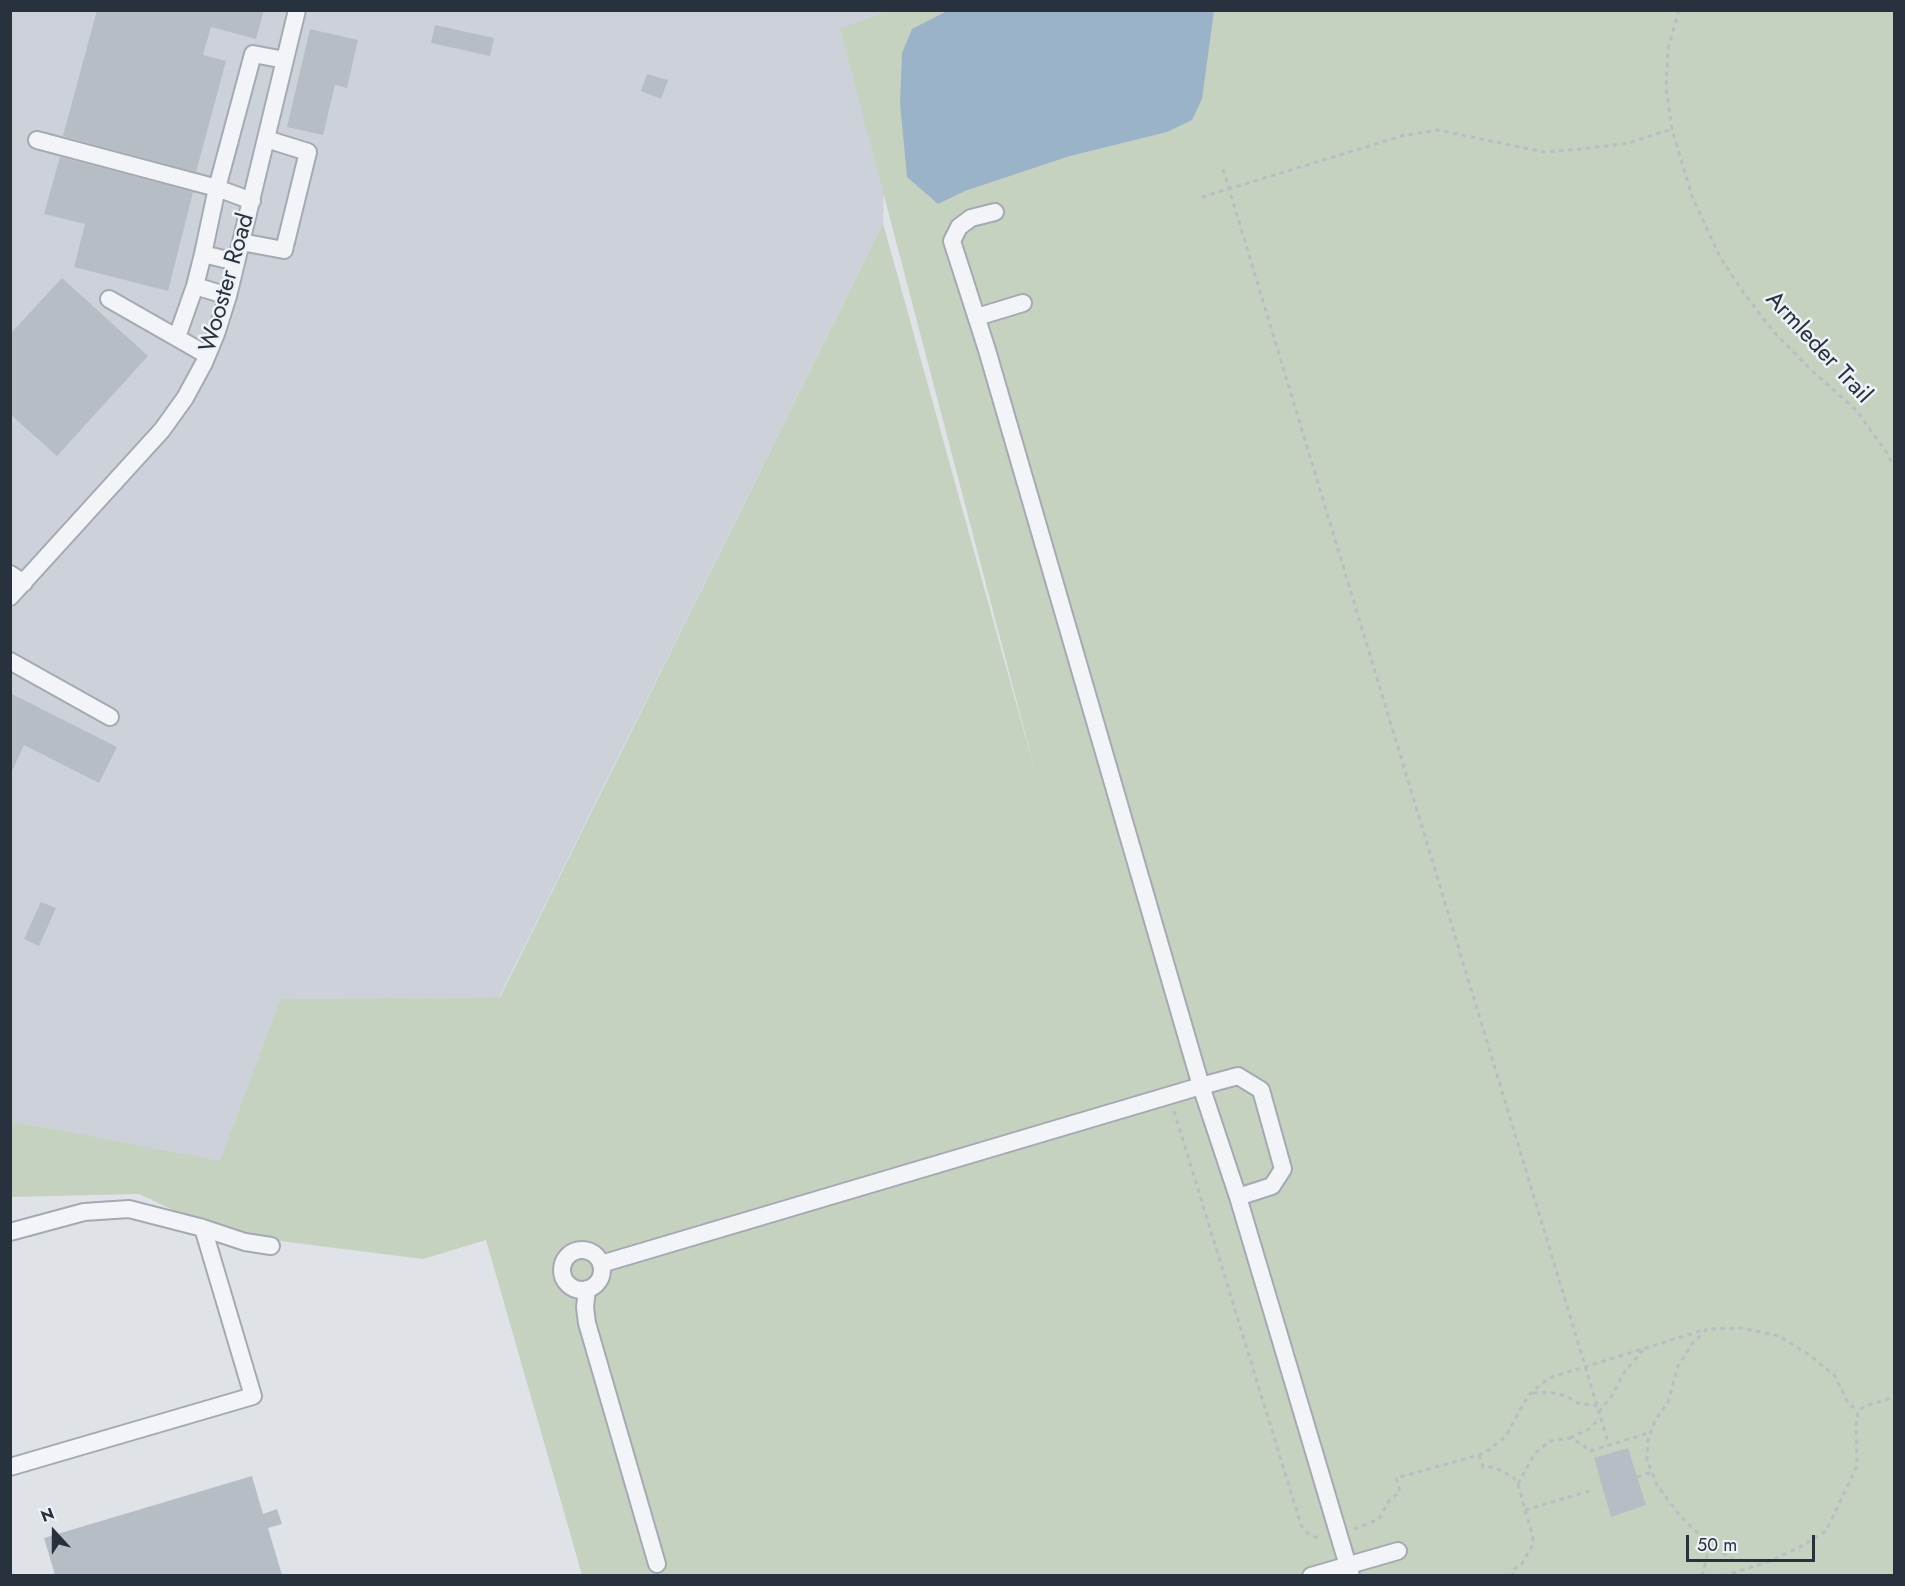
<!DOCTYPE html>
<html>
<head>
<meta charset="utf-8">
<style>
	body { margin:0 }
	#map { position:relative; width:1905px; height:1586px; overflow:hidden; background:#dfe3e8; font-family:Jost,sans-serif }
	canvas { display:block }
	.frame { position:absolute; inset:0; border:12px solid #28323f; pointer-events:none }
	.north { position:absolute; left:24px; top:1502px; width:60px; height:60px; -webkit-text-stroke:4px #eef2f6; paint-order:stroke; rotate:339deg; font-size:16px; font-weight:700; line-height:24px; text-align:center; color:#28323f }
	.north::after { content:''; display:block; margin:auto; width:21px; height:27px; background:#28323f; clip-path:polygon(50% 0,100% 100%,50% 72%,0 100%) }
	.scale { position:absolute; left:1686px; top:1535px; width:129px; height:27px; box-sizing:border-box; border:3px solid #28323f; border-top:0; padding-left:8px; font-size:18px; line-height:21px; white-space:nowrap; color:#28323f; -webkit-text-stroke:4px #eef2f6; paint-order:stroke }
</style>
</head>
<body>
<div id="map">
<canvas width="1905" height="1586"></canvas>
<div class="frame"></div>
<div class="north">N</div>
<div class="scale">50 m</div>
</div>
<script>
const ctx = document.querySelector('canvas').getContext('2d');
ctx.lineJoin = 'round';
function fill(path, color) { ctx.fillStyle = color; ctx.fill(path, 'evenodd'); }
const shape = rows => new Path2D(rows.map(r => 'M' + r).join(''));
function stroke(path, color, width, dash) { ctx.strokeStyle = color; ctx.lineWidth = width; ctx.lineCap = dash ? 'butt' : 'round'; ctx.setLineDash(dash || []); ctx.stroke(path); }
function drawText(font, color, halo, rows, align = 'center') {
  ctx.font = font + ' Jost,sans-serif'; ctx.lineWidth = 5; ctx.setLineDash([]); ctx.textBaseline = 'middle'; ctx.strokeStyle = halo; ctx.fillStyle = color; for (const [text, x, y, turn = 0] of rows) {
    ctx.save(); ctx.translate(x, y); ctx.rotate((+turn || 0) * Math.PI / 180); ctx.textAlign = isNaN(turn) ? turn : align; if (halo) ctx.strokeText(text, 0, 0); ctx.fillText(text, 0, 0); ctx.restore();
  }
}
fill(shape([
	[10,11,898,11,888,14,883,223,499,997,280,999,220,1162,11,1121]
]), '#cdd2da');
fill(shape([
	[891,10,1894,11,1894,1575,582,1575,486,1240,423,1259,224,1234,139,1194,11,1197,11,1121,220,1161,280,999,500,997,883,223,1036,775,840,28]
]), '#c6d2c0');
fill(shape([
	[947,11,1214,11,1202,99,1192,120,1167,132,1070,156,965,191,938,204,907,177,900,103,902,53,912,29]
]), '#9ab3c9');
fill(shape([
	[97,10,264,10,256,39,211,27,203,55,226,61,196,172,63,136],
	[435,25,494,38,490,56,431,43],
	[310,29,358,40,347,88,335,85,323,135,287,127],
	[647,74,668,80,661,99,641,91],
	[60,157,193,192,168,291,74,267,85,224,44,214],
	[62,278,148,356,57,456,10,414,10,334],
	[10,693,117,747,99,783,24,745,10,775],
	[41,902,56,908,39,946,24,939],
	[1628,1448,1646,1505,1611,1517,1594,1458],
	[252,1476,263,1514,277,1509,282,1524,268,1528,282,1575,55,1575,44,1538]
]), '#b6bdc5');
const minor = shape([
	[37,140,217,188,252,201],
	[995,212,971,218,959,227,952,241,987,350,1201,1086,1238,1197,1351,1576],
	[241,242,284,250,308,152,266,139],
	[203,254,236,262],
	[195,286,228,296],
	[109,299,207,355],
	[977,317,1023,303],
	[177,337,195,286,203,254,217,188,253,54,285,60],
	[10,574,24,583],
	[10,597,162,430,185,398,204,363,216,334,228,296,297,10],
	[10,661,110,717],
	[10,1232,84,1212,129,1209,203,1228,245,1242,271,1246],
	'562 1270a20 20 0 1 1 40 0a20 20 0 1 1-40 0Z',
	[601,1264,1201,1086,1238,1076,1261,1090,1283,1169,1272,1186,1238,1197],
	[587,1289,585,1307,587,1323,657,1564],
	[10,1467,253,1396,203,1228],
	[1311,1576,1398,1551]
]);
stroke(minor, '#a4aab2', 20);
stroke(shape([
	[1679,10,1668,49,1666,88,1672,129,1692,196,1719,255,1743,292,1773,331,1809,368,1857,411,1887,453,1894,467],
	[1223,169,1609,1445],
	[1202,197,1405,135,1438,130,1544,152,1582,149,1628,143,1672,129],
	[1174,1111,1301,1525,1306,1532,1315,1537,1322,1538],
	[1533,1393,1549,1392,1566,1396,1578,1403,1597,1406],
	[1599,1412,1613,1394,1625,1371,1644,1349],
	[1570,1438,1589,1429,1600,1418],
	[1479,1455,1483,1467,1494,1467,1513,1477,1518,1484,1525,1510,1533,1537,1532,1546,1521,1565,1512,1570,1513,1576],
	[1637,1477,1652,1472],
	[1518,1484,1535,1453,1550,1441,1570,1438,1582,1444,1590,1451,1651,1432],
	[1525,1510,1589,1491],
	[1354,1529,1379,1519,1390,1499,1400,1492,1396,1478,1479,1455,1489,1450,1506,1436,1523,1404,1531,1393,1541,1384,1552,1377,1707,1329],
	[1770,1561,1733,1560,1709,1544,1681,1517,1657,1485,1647,1460,1648,1440,1655,1421,1668,1402,1678,1366,1692,1344,1707,1329,1741,1328,1779,1336,1811,1356,1835,1376,1848,1403,1858,1411],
	[1702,1576,1706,1561,1709,1544],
	[1723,1576,1770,1561,1800,1547,1826,1531,1857,1466,1856,1425,1858,1411,1865,1406,1894,1397]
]), '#b9bec3', 3, [4.5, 4.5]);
stroke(minor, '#f2f4f7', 16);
drawText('24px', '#28323f', '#eef2f6', [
	["Wooster Road",228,283,-74],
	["Armleder Trail",1818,348,47]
]);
</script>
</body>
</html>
